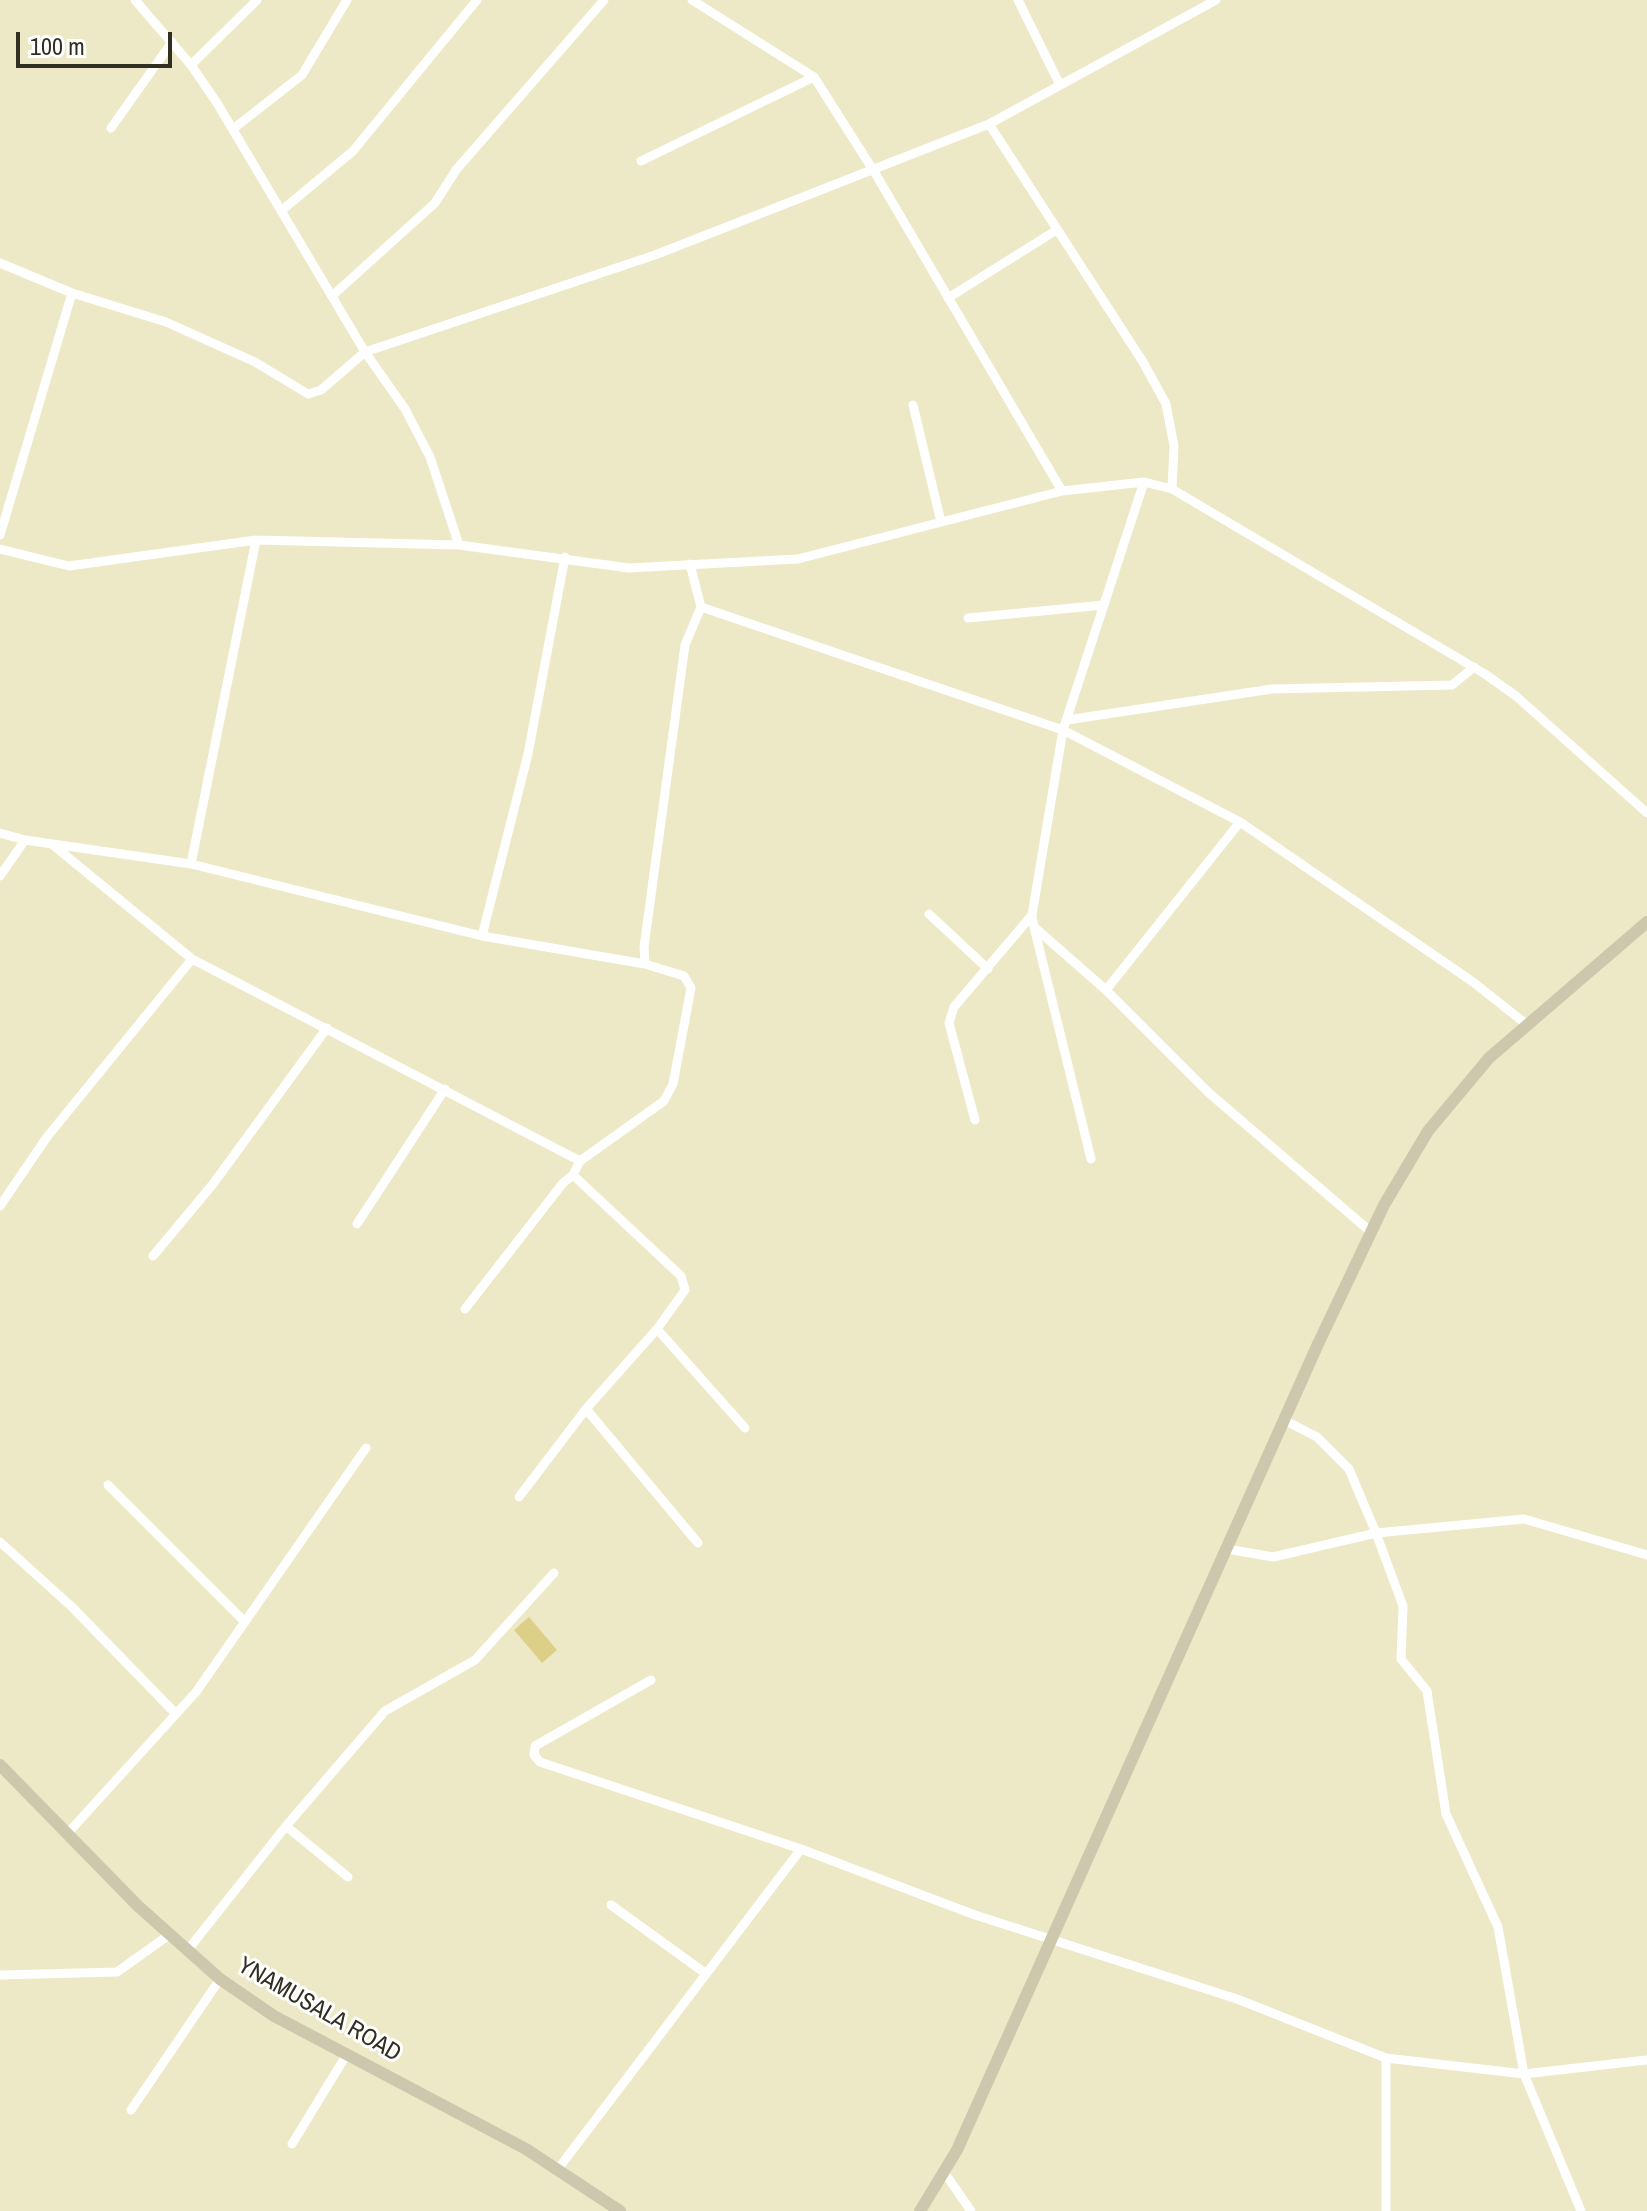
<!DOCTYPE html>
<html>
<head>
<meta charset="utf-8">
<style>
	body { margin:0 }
	#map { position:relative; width:1647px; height:2211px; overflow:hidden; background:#ede8c5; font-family:"Archivo Narrow",sans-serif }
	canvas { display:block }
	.scale { position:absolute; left:16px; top:32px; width:156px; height:36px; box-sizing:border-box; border:4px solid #312f21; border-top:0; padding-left:10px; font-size:24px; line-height:28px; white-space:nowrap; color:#312f21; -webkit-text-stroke:6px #fff; paint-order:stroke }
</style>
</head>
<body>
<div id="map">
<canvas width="1647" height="2211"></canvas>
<div class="scale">100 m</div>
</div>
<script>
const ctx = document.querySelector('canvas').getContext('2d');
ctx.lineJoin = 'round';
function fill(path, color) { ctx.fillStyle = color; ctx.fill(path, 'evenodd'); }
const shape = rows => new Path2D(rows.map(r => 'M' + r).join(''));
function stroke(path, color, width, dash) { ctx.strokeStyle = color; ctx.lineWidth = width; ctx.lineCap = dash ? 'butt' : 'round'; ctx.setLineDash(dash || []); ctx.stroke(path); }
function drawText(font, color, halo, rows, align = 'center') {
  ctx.font = font + ' "Archivo Narrow",sans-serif'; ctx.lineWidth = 6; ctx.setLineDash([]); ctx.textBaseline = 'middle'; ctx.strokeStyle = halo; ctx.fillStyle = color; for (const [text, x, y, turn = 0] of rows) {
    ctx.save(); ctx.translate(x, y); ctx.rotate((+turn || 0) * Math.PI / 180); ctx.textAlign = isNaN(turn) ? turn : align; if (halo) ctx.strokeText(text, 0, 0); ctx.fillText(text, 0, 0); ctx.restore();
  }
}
fill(shape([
	[529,1617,557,1650,542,1663,514,1630]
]), '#dccf88');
stroke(shape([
	[135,0,191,65,217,103,365,352,405,409,430,457,459,545],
	[692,0,814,77,875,173,1062,491],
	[1018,0,1060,85],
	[191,65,257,0],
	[111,128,172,42],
	[233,129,302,75,347,0],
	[641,161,814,77],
	[281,211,353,151,477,0],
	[0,263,72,293],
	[332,296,435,203,456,170,604,0],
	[948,298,1055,231],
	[913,405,941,522],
	[1172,489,1174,446,1166,404,1143,362,989,124,1216,0],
	[0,535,72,293,166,322,255,362,308,394,321,390,365,352,655,255,989,124],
	[0,549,69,566,256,540,459,545,629,568,798,559,1062,491,1144,482,1172,489,1485,674,1516,696,1647,813],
	[701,607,1063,730,1240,822,1473,982,1526,1024],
	[968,618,1104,605],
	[1067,720,1272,689,1452,685,1474,667],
	[0,833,25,840],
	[53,845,192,959,580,1161,573,1175,681,1276,685,1290,657,1329,586,1409,519,1497],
	[191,864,482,936,528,754,565,557],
	[0,876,25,840,191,864,256,540],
	[929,914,988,969],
	[1032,915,1034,927,1106,990,1209,1093,1371,1232],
	[1034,927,1091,1159],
	[482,936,645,964],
	[1106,990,1240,822],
	[975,1120,949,1023,954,1007,1032,915,1063,730,1144,482],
	[580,1161,664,1101,673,1084,691,988,684,976,645,964,644,947,685,645,701,607,690,564],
	[0,1206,47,1137,192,959],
	[357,1224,445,1089],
	[153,1256,213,1184,327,1028],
	[465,1309,563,1183,573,1175],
	[657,1329,745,1428],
	[586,1409,698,1543],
	[1284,1420,1317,1437,1349,1469,1376,1533,1524,1519,1647,1555],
	[108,1485,245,1622],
	[0,1542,72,1607,176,1714],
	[1227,1549,1273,1557,1376,1533,1403,1606,1401,1659,1427,1691,1446,1814,1498,1927,1524,2074,1647,2060],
	[651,1680,535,1746,534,1755,540,1762,801,1849,975,1915,1237,1999,1386,2058],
	[286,1826,348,1877],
	[68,1833,196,1692,366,1448],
	[611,1905,705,1973],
	[187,1951,286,1826,385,1711,475,1660,554,1573],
	[0,1975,117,1972,169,1935],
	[131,2110,220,1979],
	[292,2144,347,2054],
	[558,2169,801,1849],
	[944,2172,971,2211],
	[1386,2211,1386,2058,1524,2074,1581,2211]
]), '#fff', 9);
stroke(shape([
	[0,1765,138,1906,220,1979,274,2016,526,2149,620,2211],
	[920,2211,957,2150,1318,1344,1384,1205,1428,1131,1489,1058,1647,922]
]), '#cdc8ad', 12);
drawText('24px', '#312f21', '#fff', [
	["YNAMUSALA ROAD",319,2010,30]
]);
</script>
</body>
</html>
